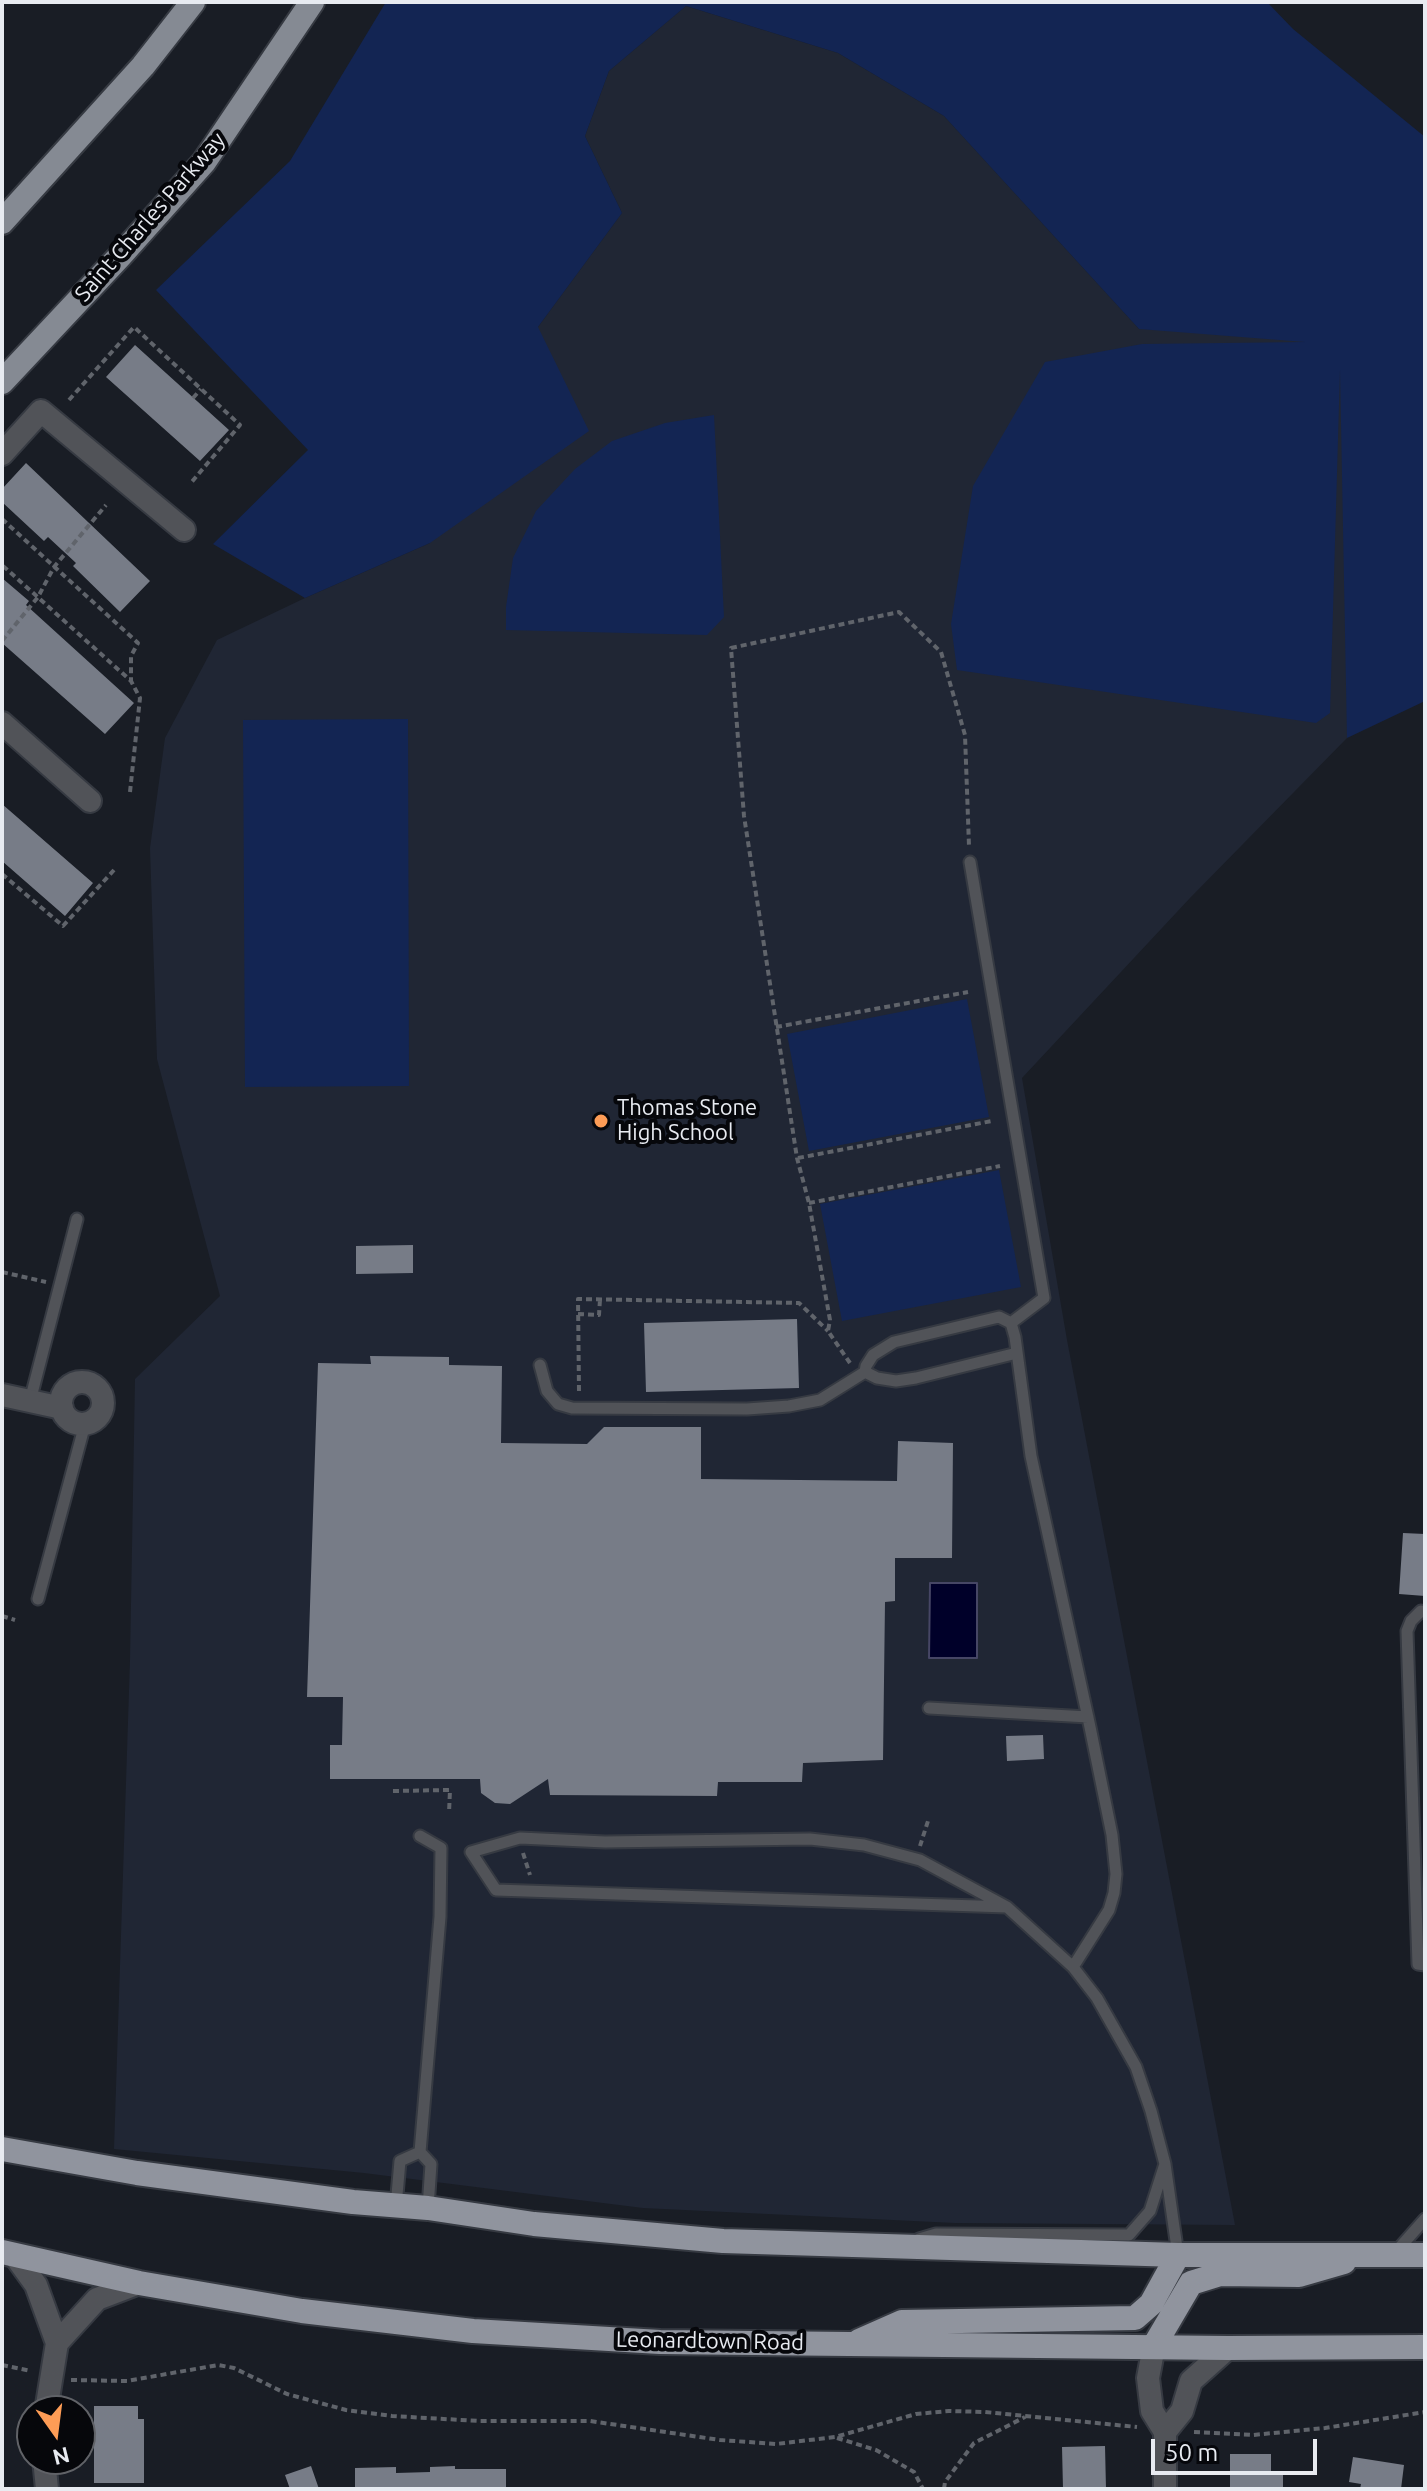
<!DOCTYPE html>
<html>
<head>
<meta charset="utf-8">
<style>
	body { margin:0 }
	#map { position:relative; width:1427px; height:2491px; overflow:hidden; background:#191d25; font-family:Ubuntu,sans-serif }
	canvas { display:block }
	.frame { position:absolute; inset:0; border:4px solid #e8ebf1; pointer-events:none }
	.north { position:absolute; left:16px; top:2395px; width:80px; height:80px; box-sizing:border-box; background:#06070b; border:2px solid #606267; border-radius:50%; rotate:166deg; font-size:22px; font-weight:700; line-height:32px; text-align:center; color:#e8ebf1 }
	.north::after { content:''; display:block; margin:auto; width:28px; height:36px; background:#fd9c56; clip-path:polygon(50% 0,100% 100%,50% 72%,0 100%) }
	.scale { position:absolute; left:1151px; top:2439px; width:166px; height:36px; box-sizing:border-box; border:4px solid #e8ebf1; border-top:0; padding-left:10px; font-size:24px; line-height:28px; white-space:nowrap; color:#e8ebf1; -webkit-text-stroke:6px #06070b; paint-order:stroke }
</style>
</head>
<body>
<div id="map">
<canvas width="1427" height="2491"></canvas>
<div class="frame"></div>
<div class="north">N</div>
<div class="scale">50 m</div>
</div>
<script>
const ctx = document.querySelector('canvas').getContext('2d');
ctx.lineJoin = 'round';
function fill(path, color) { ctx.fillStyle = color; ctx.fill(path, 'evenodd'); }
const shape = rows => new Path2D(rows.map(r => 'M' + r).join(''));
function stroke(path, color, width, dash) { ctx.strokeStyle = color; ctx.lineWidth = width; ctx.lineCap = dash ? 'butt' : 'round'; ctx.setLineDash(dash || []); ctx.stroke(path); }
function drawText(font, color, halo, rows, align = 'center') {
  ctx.font = font + ' Ubuntu,sans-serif'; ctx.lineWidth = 8; ctx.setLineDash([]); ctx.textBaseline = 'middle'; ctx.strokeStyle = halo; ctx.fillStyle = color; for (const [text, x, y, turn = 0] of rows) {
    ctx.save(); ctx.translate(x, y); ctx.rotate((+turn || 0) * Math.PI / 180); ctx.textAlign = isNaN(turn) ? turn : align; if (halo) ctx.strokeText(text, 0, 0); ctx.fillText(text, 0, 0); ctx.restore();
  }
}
fill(shape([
	[686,6,838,53,944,116,1139,329,1351,332,1347,738,1190,898,1022,1078,1067,1340,1235,2225,955,2223,643,2208,364,2173,114,2149,130,1660,135,1379,220,1296,157,1059,150,848,165,738,217,640,305,598,430,543,538,327,622,213,585,136,609,71]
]), '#202634');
fill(shape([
	[386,2,1267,2,1293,29,1425,137,1425,701,1347,738,1340,370,1330,713,1316,723,957,670,951,624,973,486,1045,362,1142,344,1305,342,1139,329,944,116,838,53,686,6,609,71,585,136,622,213,538,327,589,431,430,543,305,598,213,544,308,450,156,290,290,161],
	[714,415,724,617,707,635,506,630,506,607,513,558,536,511,575,469,612,441,665,423],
	[408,719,409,1086,245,1087,243,720],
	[967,999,989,1117,809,1151,787,1034],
	[999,1170,1021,1287,842,1321,820,1204]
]), '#132553');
const water = shape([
	[930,1583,977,1583,977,1658,929,1658,930,1583]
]);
fill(water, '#000029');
stroke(water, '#464665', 2);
fill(shape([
	[135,345,229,430,200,461,106,377],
	[26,463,150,581,120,612,73,566,76,563,48,537,44,541,2,502,2,489],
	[2,578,29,601,26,605,134,703,105,734,2,643],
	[2,804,93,883,65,916,2,861],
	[413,1245,413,1273,356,1274,356,1246],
	[797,1319,799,1388,646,1392,644,1323],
	[370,1356,449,1357,449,1365,502,1366,501,1443,587,1444,604,1427,701,1427,701,1479,897,1481,898,1441,953,1443,952,1558,895,1558,895,1601,885,1602,883,1760,803,1763,802,1782,718,1782,717,1796,550,1795,548,1779,510,1804,495,1803,481,1793,480,1779,330,1779,330,1745,342,1745,343,1697,307,1697,318,1363,371,1364],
	[1403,1533,1425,1534,1425,1596,1399,1594],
	[1043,1735,1044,1759,1007,1761,1006,1736],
	[94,2406,138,2406,138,2419,144,2419,144,2483,94,2483],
	[1105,2446,1106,2489,1063,2489,1062,2447],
	[1230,2454,1271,2454,1271,2471,1283,2472,1283,2489,1230,2489],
	[1353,2457,1404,2465,1401,2489,1360,2489,1361,2484,1349,2482],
	[311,2466,319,2489,290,2489,285,2475],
	[455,2466,455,2469,506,2469,506,2489,355,2489,355,2468,396,2467,396,2473,430,2472,430,2467]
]), '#777c87');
const service = shape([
	[970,862,1044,1298,1011,1323],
	[540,1365,547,1391,558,1404,572,1408,747,1409,789,1406,820,1400,865,1372,877,1378,896,1381,916,1378,1017,1353],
	[865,1372,866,1366,873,1355,894,1342,999,1317,1011,1323,1015,1337,1031,1456,1090,1727,1112,1835,1116,1874,1114,1893,1109,1910,1073,1967],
	[30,1401,77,1219],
	[38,1599,85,1424],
	[1425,1612,1421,1611,1411,1621,1407,1631,1418,1964,1425,1965],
	[929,1708,1088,1717],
	[420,1836,441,1848,440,1917,420,2152,431,2164,428,2208],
	[1007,1907,496,1890,471,1852,520,1838,605,1842,810,1839,864,1845,920,1860,1007,1907,1073,1967,1097,1998,1136,2067,1151,2111,1165,2164],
	[396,2206,400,2161,420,2152],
	[919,2239,936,2234,1129,2235,1150,2211,1165,2164,1178,2255],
	[1394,2254,1425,2219]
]);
const minor = shape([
	[2,454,41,411,184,530],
	[2,723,90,801],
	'61 1403a21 21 0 1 1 42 0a21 21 0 1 1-42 0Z',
	[2,1395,62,1408],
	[15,2256,36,2285,57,2343,97,2299,139,2283],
	[1154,2346,1148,2378,1152,2411,1165,2432,1165,2489],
	[46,2411,57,2343],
	[1165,2432,1182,2411,1191,2381,1228,2348],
	[44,2459,47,2489]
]);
const primary = shape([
	[2,222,143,66,193,2],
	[2,382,121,255,204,162,312,2]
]);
const trunk = shape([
	[2,2149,137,2173,353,2202,428,2208,534,2224,723,2241,1178,2255,1425,2255],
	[2,2252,139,2283,302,2311,473,2331,660,2342,1228,2348,1425,2347],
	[859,2341,902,2322,1135,2318,1151,2304,1178,2255],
	[1154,2346,1191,2283,1220,2274,1299,2275,1344,2262]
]);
stroke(service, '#363a42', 15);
stroke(minor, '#363a42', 26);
stroke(primary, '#363a42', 28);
stroke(trunk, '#363a42', 28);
stroke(shape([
	[193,398,201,389],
	[69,400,134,327,240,425,190,484],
	[2,519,138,643,131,656,131,681,2,565],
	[2,641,38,597,54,567,106,505],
	[130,792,140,698,131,681],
	[2,874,63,926,114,870],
	[776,1027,968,992],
	[798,1158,992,1121],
	[809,1203,1000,1166],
	[2,1272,46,1282],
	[578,1314,599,1315,600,1299],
	[850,1363,828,1331,830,1320,809,1203,797,1158,744,816,731,648,899,612,941,652,965,735,969,846],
	[579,1391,578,1299,799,1303,828,1331],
	[2,1616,15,1620],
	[393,1791,450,1790,449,1813],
	[920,1846,928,1821],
	[523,1853,530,1875],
	[2,2365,31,2371],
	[71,2380,127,2381,218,2365,234,2368,287,2394,346,2410,392,2416,479,2421,590,2421,720,2440,776,2444,835,2437,916,2414,949,2411,985,2412,1137,2427],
	[1194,2432,1253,2435,1325,2428,1425,2412],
	[837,2438,876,2450,914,2472,923,2489],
	[944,2489,945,2482,974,2443,1025,2417]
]), '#60646b', 4, [6, 4]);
stroke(service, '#515358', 11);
stroke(minor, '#515358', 22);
stroke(primary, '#858a93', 24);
stroke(trunk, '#90949e', 24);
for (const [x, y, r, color] of [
	[601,1121,8,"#fd9c56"]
]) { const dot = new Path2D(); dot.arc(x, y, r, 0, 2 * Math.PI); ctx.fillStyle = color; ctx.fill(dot); stroke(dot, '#06070b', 3); }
drawText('22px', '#e8ebf1', '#06070b', [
	["Saint Charles Parkway",150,217,-49],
	["Leonardtown Road",710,2341,1]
]);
drawText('22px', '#e8ebf1', '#06070b', [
	["Thomas Stone",617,1108],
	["High School",617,1133]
], 'left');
</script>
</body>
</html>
